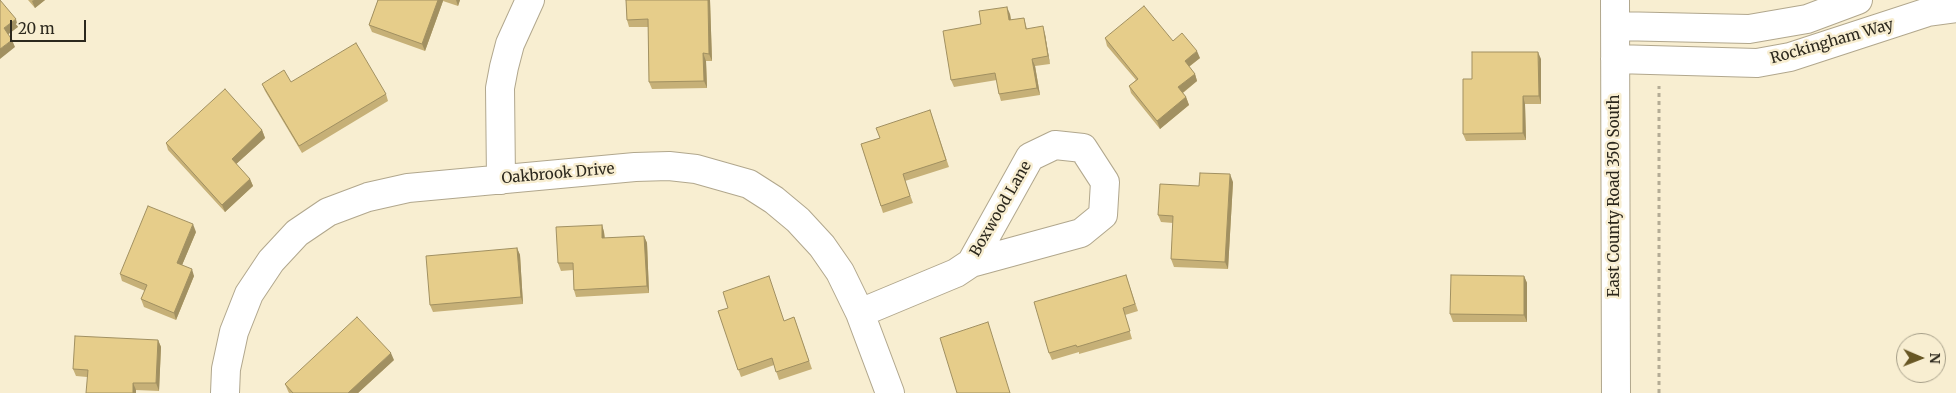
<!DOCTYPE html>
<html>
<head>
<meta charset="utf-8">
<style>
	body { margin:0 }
	#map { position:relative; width:1956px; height:393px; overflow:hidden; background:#f8eed1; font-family:Merriweather,serif }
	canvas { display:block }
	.north { position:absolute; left:1896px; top:333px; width:50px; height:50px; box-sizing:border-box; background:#f8eed1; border:1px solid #a69f89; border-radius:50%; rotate:91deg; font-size:14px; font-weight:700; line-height:20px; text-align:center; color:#2c281d }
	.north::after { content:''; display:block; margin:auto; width:18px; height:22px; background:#685724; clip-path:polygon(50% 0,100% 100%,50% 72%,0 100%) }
	.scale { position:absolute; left:10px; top:20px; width:76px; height:22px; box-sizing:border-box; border:2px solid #2c281d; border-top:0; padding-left:6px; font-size:15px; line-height:18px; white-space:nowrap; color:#2c281d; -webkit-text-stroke:4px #f8eed1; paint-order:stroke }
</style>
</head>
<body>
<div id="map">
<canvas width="1956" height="393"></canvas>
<div class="north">N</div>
<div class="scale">20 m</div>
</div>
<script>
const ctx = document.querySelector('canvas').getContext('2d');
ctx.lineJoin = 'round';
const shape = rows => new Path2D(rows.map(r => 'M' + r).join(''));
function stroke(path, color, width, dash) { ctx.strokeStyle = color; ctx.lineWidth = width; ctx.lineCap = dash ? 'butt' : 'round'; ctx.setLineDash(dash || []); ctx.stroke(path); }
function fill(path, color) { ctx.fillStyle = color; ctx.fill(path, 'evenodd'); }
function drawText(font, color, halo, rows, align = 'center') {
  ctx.font = font + ' Merriweather,serif'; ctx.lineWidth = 5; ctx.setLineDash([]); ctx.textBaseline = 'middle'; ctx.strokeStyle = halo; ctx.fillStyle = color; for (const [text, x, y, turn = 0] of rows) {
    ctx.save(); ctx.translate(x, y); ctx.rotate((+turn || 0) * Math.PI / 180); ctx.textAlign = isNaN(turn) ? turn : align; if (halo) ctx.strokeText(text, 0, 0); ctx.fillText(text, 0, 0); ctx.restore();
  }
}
const minor = shape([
	[1615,0,1616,393],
	[1616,26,1749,29,1807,19,1858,0],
	[1615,59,1757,63,1790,57,1928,12,1956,8],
	[501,180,500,88,504,67,510,44,530,0],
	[860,313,956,273,971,263,1081,233,1103,215,1105,182,1083,148,1055,145,1030,157,971,263],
	[225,393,226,369,234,332,249,294,271,261,297,233,328,212,368,197,408,188,635,167,669,166,696,169,749,184,774,200,798,220,822,246,840,272,860,313,890,393]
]);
stroke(minor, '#b1a78d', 30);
stroke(shape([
	[1659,393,1659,86]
]), '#b4ac95', 3, [4, 4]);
stroke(minor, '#fff', 28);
fill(shape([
	[28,0,45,0,35,8],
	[378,0,460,0,458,6,443,1,425,51,372,32,369,25],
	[626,0,710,0,712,61,706,61,707,88,652,89,649,82,648,27,629,27,627,20],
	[1010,14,1011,20,1024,18,1027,29,1045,34,1050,64,1035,66,1040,95,1001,101,999,94,997,80,954,87,951,80,981,24],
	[1105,38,1173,41,1200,58,1189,67,1195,74,1197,81,1183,93,1186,97,1189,105,1160,129,1131,93,1129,86,1136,80,1107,46],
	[1541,59,1541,104,1525,104,1526,140,1466,141,1463,134],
	[291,82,386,94,388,101,302,153,265,91,262,84],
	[930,110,949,167,905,181,913,203,883,213,861,144,880,138],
	[262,130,265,138,236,164,250,179,253,186,225,212,168,150,166,143],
	[1233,182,1228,269,1174,267,1171,259,1173,223,1161,222,1158,215,1199,186],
	[602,225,604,232,605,238,644,236,647,243,649,293,576,297,574,290,573,270,561,271,558,263],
	[196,232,182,265,194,276,176,320,144,307,141,299,145,291,122,281,120,274],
	[517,248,520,255,523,304,433,312,430,305],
	[1126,275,1138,311,1125,315,1132,339,1079,354,1079,352,1052,360,1049,353],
	[1524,276,1527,283,1527,322,1453,322,1450,314],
	[718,311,784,321,794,317,812,369,779,380,774,365,741,377],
	[158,340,161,347,159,391,136,390,87,377,76,376,73,369],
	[394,360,358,393,289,393,288,391,285,384]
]), '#c6b077');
fill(shape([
	[34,0,45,0,35,8,32,1],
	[438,0,443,0,443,1,425,51,422,44],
	[456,0,460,0,458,6],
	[708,0,710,0,712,61,709,54],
	[1007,7,1010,14,1012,28,1009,20],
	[16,19,18,27,6,36,4,28],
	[1043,26,1045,34,1050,64,1048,56],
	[12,40,15,47,0,59,0,49],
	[1197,51,1200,58,1187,68,1185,61],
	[1538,52,1541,59,1541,104,1539,96],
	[703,53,706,61,707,88,704,81],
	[1032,59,1035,66,1040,95,1037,88],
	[1195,74,1197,81,1181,94,1178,87],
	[1523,96,1525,104,1526,140,1523,133],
	[1186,97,1189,105,1160,129,1157,121],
	[262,130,265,138,234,166,232,159],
	[1230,174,1233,182,1228,269,1225,262],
	[250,179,253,186,225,212,222,205],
	[193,224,196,232,180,270,177,263],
	[602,225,604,232,605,245,602,238],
	[644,236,647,243,649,293,647,286],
	[517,248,520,255,523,304,521,297],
	[192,269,194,276,176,320,174,313],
	[1524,276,1527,283,1527,322,1524,315],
	[158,340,161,347,159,391,156,383],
	[391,353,394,360,358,393,348,393],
	[133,383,136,390,136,393,133,393]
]), '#a19061');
const building = shape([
	[0,0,16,19,4,28,12,40,0,49,0,0],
	[378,0,438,0,422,44,369,25,378,0],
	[626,0,708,0,709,54,703,53,704,81,649,82,648,19,627,20,626,0],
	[1144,6,1173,41,1182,33,1197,51,1185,61,1195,74,1178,87,1186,97,1157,121,1129,86,1138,79,1105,38,1144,6],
	[1007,7,1009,20,1024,18,1026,29,1043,26,1048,56,1032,59,1037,88,999,94,995,73,951,80,943,31,981,24,979,11,1007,7],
	[356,43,386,94,299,146,262,84,284,70,291,82,356,43],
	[1472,52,1538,52,1539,96,1523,96,1523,133,1463,134,1463,79,1472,79,1472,52],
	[225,89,262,130,232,159,250,179,222,205,166,143,225,89],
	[930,110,946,160,903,174,910,196,881,206,861,144,880,138,876,128,930,110],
	[1200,173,1230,174,1225,262,1171,259,1173,216,1158,215,1160,184,1199,186,1200,173],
	[148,206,193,224,177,263,192,269,174,313,141,299,147,285,120,274,148,206],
	[602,225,602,238,644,236,647,286,574,290,573,263,558,263,556,227,602,225],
	[517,248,521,297,430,305,426,256,517,248],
	[1126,275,1135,304,1123,308,1130,331,1077,347,1076,345,1049,353,1034,302,1126,275],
	[1451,275,1524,276,1524,315,1450,314,1451,275],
	[769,276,784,321,794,317,809,361,776,372,772,358,738,370,718,311,728,308,723,292,769,276],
	[357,317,391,353,348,393,293,393,285,384,357,317],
	[988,322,1010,393,957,393,940,338,988,322],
	[75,336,158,340,156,383,133,383,133,393,86,393,88,370,73,369,75,336]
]);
fill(building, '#e6cd8a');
stroke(building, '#a19061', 1);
drawText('15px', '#2c281d', '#f8eed1', [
	["Rockingham Way",1832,42,-16],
	["Oakbrook Drive",558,174,-5],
	["East County Road 350 South",1615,196,-90],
	["Boxwood Lane",1001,209,-60]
]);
</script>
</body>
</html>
